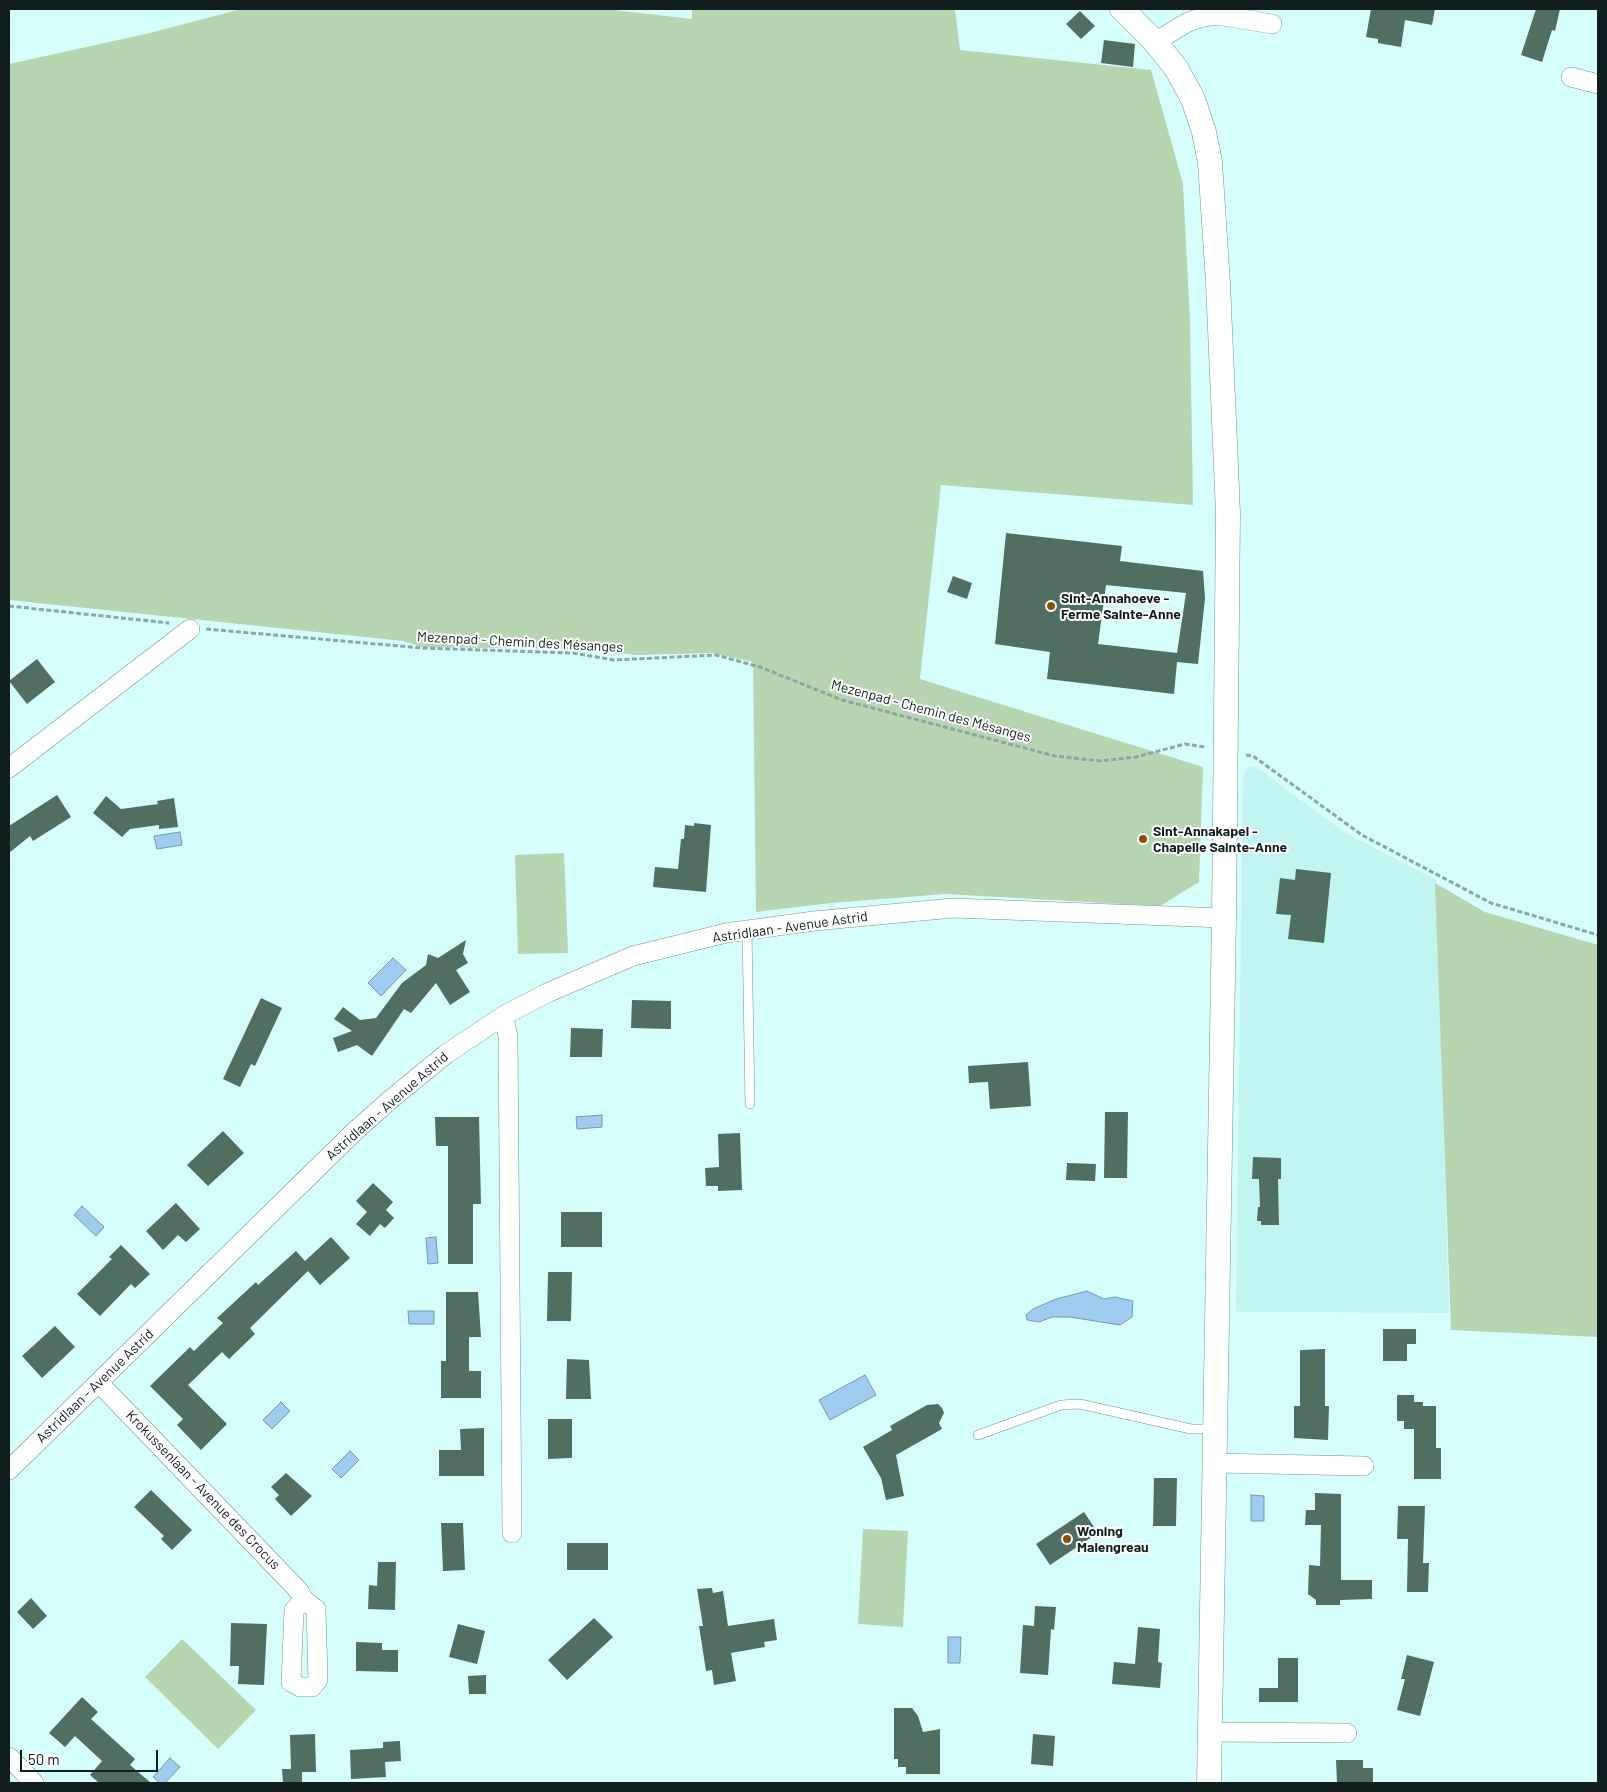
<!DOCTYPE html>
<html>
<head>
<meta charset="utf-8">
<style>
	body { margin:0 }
	#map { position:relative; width:1607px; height:1792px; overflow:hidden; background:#d6fffc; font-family:Barlow,sans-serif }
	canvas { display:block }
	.frame { position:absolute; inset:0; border:10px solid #101f1e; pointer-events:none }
	.scale { position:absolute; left:20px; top:1750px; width:138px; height:22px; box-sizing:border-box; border:2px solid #101f1e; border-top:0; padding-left:6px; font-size:15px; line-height:18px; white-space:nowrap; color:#101f1e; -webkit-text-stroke:4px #fff; paint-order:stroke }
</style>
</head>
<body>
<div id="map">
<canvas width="1607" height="1792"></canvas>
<div class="frame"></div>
<div class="scale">50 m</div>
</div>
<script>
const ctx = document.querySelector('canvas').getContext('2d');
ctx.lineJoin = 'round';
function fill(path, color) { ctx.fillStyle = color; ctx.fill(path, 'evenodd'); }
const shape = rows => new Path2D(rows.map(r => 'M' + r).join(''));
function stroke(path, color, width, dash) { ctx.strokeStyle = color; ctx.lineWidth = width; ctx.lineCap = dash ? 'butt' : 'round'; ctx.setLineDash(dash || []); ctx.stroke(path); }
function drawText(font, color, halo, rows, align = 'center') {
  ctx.font = font + ' Barlow,sans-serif'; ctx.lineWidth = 4; ctx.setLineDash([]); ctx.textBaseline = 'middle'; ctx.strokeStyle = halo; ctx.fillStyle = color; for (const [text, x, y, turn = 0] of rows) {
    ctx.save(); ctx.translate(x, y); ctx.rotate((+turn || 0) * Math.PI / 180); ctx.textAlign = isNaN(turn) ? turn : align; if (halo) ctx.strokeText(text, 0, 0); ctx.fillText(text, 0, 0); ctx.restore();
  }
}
fill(shape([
	[1249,766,1258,768,1344,832,1436,880,1449,1313,1244,1312,1236,1311,1243,775]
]), '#c2f5f1');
fill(shape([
	[241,9,605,9,692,19,692,9,955,9,960,50,1151,70,1183,184,1190,322,1193,505,941,485,920,679,1203,767,1199,882,1160,906,945,894,831,903,756,912,753,662,712,653,637,655,575,649,422,647,403,641,9,600,9,64,150,33],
	[564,853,568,953,518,954,515,855],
	[1435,883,1485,912,1598,945,1598,1337,1451,1330],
	[863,1529,908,1531,903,1627,858,1624],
	[182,1639,256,1710,218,1749,145,1677]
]), '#b7d5b1');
const water = shape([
	[180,832,182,845,157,849,154,836,180,832],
	[393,958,406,970,381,996,368,983,393,958],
	[602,1115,602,1127,577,1129,576,1117,602,1115],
	[82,1206,104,1227,96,1236,74,1215,82,1206],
	[436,1237,438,1263,428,1264,426,1238,436,1237],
	[1087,1291,1104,1299,1115,1297,1133,1301,1132,1317,1120,1325,1070,1317,1052,1317,1039,1322,1027,1320,1026,1315,1033,1309,1056,1299,1087,1291],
	[408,1311,434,1311,434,1324,409,1324,408,1311],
	[865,1375,876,1395,830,1420,819,1400,865,1375],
	[281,1402,290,1411,272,1429,263,1420,281,1402],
	[350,1451,359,1460,341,1478,332,1469,350,1451],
	[1251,1495,1264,1496,1264,1521,1251,1521,1251,1495],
	[948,1637,961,1637,960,1663,948,1663,948,1637],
	[170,1758,180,1767,165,1783,160,1783,153,1777,170,1758]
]);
fill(water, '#a0ccef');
stroke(water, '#7598b0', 1);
fill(shape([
	[1371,9,1435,9,1432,25,1405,20,1401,47,1378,43,1378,39,1366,37],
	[1536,9,1560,9,1555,31,1552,30,1542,62,1521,55],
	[1080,11,1095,26,1081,39,1066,24],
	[1104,40,1135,44,1133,67,1101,63],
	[1006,533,1122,546,1120,561,1203,571,1205,598,1198,664,1177,662,1174,694,1047,679,1050,652,995,644],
	[1106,585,1186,593,1177,653,1098,644],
	[953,576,972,583,967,599,947,592],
	[37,659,55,682,27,704,9,681],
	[57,795,71,817,33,841,30,836,9,853,9,826],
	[106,796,121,809,158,804,157,801,174,798,178,827,159,829,159,825,130,829,122,837,93,813],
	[694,823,711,825,706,892,653,887,655,867,678,869,681,839,684,839,685,825,694,826],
	[1296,869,1331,873,1324,943,1288,939,1291,915,1276,914,1280,878,1295,880],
	[466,940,463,954,468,963,456,970,470,992,450,1005,436,983,411,1013,404,1009,372,1056,357,1045,338,1052,333,1038,352,1031,334,1019,343,1007,360,1020,376,1018,402,983,426,965,428,954,438,958],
	[261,998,282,1008,255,1066,251,1064,240,1087,223,1079],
	[632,1000,671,1001,671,1029,631,1028],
	[571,1028,603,1029,602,1057,570,1057],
	[1028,1062,1031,1106,990,1109,988,1082,969,1083,968,1066],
	[1105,1112,1128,1112,1127,1178,1104,1178],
	[435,1117,479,1117,481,1204,473,1204,473,1264,448,1264,448,1146,436,1146],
	[223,1131,244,1153,208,1186,187,1165],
	[740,1133,742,1190,718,1191,718,1186,706,1186,705,1168,719,1167,718,1134],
	[1253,1157,1281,1158,1281,1179,1278,1179,1279,1225,1261,1225,1261,1221,1257,1221,1258,1207,1260,1207,1259,1179,1252,1179],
	[1067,1163,1096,1164,1095,1181,1066,1180],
	[373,1183,393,1202,386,1210,394,1218,385,1228,380,1224,370,1236,356,1224,367,1212,356,1201],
	[176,1203,200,1229,186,1242,178,1235,163,1250,146,1231],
	[561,1212,602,1212,602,1247,561,1247],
	[331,1237,350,1258,320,1285,308,1271,250,1328,255,1334,229,1359,222,1352,188,1385,227,1424,201,1450,177,1425,183,1419,150,1386,190,1347,194,1351,223,1323,217,1318,256,1282,258,1285,296,1251,305,1261],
	[121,1245,150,1274,135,1288,131,1284,100,1316,77,1294,112,1259,109,1257],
	[548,1272,572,1272,571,1321,547,1321],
	[446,1292,478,1292,481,1337,469,1337,469,1371,481,1371,481,1398,441,1398,441,1361,446,1361],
	[55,1326,75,1347,42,1378,22,1356],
	[1383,1329,1416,1329,1416,1344,1407,1344,1407,1361,1383,1361],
	[1325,1349,1325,1406,1329,1406,1328,1440,1294,1438,1294,1406,1300,1406,1300,1350],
	[567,1359,589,1360,591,1399,566,1399],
	[1397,1395,1414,1395,1414,1402,1423,1402,1423,1406,1436,1406,1436,1448,1441,1448,1441,1479,1414,1479,1414,1429,1404,1429,1404,1421,1397,1421],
	[938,1404,942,1408,944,1413,939,1423,942,1429,896,1455,904,1496,886,1500,881,1478,863,1447,892,1430,890,1426,927,1405],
	[548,1419,572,1419,572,1458,548,1459],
	[484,1428,484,1476,439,1476,439,1450,461,1450,460,1429],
	[286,1473,312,1496,291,1516,275,1499,279,1495,271,1487],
	[1154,1478,1177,1478,1176,1526,1153,1526],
	[151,1490,192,1530,172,1550,161,1539,164,1536,134,1507],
	[1315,1493,1341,1494,1341,1580,1372,1580,1372,1599,1340,1600,1340,1605,1316,1605,1316,1600,1308,1594,1309,1565,1320,1566,1321,1525,1305,1525,1306,1510,1315,1510],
	[1398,1506,1425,1506,1423,1563,1429,1563,1428,1592,1407,1592,1408,1539,1397,1539],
	[1084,1512,1098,1533,1050,1565,1036,1544],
	[441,1523,463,1523,465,1570,443,1571],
	[567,1543,608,1543,608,1570,567,1570],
	[378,1562,396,1562,395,1610,368,1609,369,1585,377,1586],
	[712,1588,713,1593,723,1591,728,1626,774,1619,777,1640,764,1642,765,1647,731,1653,736,1681,714,1685,712,1670,706,1671,699,1626,703,1626,697,1589],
	[31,1598,47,1616,33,1629,17,1612],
	[1035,1606,1056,1607,1054,1630,1051,1629,1048,1675,1020,1673,1023,1625,1034,1626],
	[594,1618,613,1637,567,1680,548,1660],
	[231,1623,267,1624,264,1685,238,1684,239,1666,230,1666],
	[458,1624,485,1631,477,1664,449,1657],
	[1138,1627,1160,1629,1158,1662,1162,1663,1160,1688,1112,1684,1114,1662,1135,1664],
	[356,1642,382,1643,382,1650,398,1650,398,1672,356,1671],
	[1407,1655,1434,1662,1420,1716,1397,1710,1405,1679,1401,1679],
	[1278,1658,1298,1658,1298,1702,1259,1702,1259,1688,1278,1688],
	[486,1675,486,1694,469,1694,468,1676],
	[82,1697,98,1712,91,1719,135,1759,130,1765,151,1783,99,1783,90,1775,102,1761,75,1736,65,1747,49,1733],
	[894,1708,912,1708,918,1716,923,1732,940,1729,940,1774,906,1774,906,1767,898,1767,898,1759,894,1759],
	[315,1734,316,1772,302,1772,302,1783,283,1783,282,1769,291,1769,290,1735],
	[1033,1734,1055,1736,1053,1766,1031,1764],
	[400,1741,401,1761,385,1762,386,1777,351,1779,350,1750,383,1748,383,1742],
	[1336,1760,1363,1760,1363,1768,1373,1768,1373,1783,1337,1783]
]), '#506e61');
const service = shape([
	[747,930,750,1104],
	[978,1435,1061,1405,1080,1404,1191,1429,1214,1429]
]);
const minor = shape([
	[1155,42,1188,22,1203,17,1217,15,1272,24],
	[1571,77,1598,84],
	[9,768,190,629],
	[503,1016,508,1036,512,1533],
	[99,1383,299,1591,304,1600,294,1610,291,1682,300,1687,312,1687,318,1680,316,1609,304,1600],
	[1215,1463,1364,1466],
	[9,1470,355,1131,390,1100,446,1054,503,1016,547,993,633,956,726,933,814,921,953,908,1224,918],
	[1210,1732,1347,1733],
	[9,1757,34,1783]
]);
const tertiary = shape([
	[1122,9,1155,42,1176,68,1193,99,1204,132,1210,162,1218,283,1228,513,1224,918,1209,1783]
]);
stroke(service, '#6e9391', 10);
stroke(minor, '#6e9391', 20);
stroke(tertiary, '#6e9391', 25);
stroke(shape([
	[9,606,169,623],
	[206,629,422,648,573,653,614,660,716,655,760,667,842,700,1055,756,1100,761,1136,757,1185,744,1205,747],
	[1246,755,1253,756,1362,835,1491,903,1598,935]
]), '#89a8a5', 3, [5, 2.5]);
stroke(service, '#fff', 9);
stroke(minor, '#fff', 19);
stroke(tertiary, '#fff', 24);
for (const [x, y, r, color] of [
	[1051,606,5,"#8c520b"],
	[1143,839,5,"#8c520b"],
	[1067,1539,5,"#8c520b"]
]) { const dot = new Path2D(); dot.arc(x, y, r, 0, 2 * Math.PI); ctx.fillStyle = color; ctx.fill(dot); stroke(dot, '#fff', 2); }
drawText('bold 14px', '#101f1e', '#fff', [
	["Sint-Annahoeve -",1061,598],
	["Ferme Sainte-Anne",1061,614],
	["Sint-Annakapel -",1153,831],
	["Chapelle Sainte-Anne",1153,847],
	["Woning",1077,1531],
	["Malengreau",1077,1547]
], 'left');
drawText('14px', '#101f1e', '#fff', [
	["Mezenpad - Chemin des Mésanges",520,642,3],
	["Mezenpad - Chemin des Mésanges",931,711,15],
	["Astridlaan - Avenue Astrid",790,927,-8],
	["Astridlaan - Avenue Astrid",387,1106,-41],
	["Astridlaan - Avenue Astrid",95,1386,-44],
	["Krokussenlaan - Avenue des Crocus",203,1490,46]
]);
</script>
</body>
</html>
